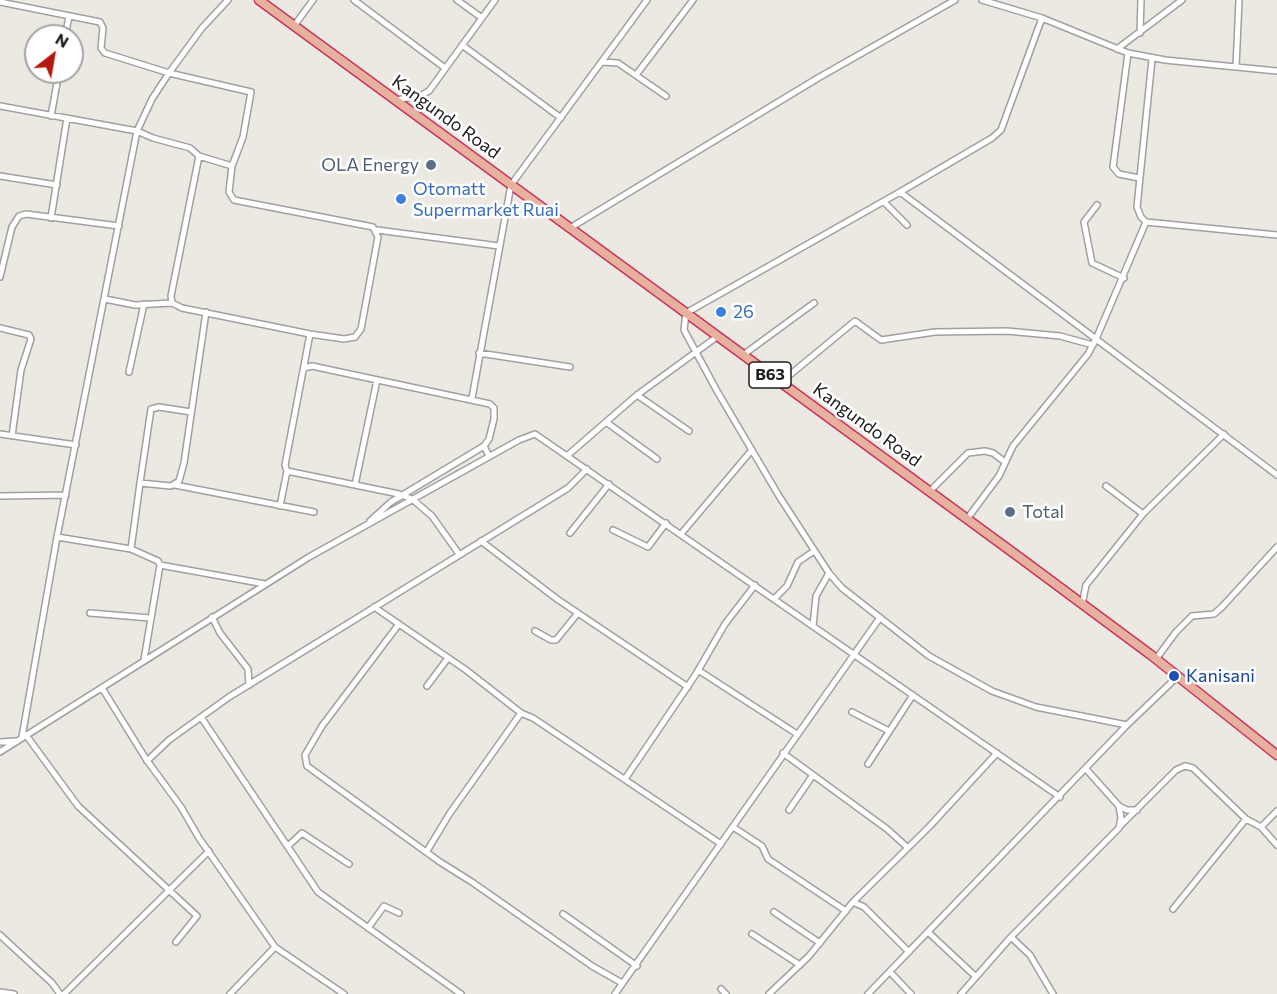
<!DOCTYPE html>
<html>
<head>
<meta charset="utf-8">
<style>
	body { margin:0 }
	#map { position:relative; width:1277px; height:994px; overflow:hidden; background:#ece9e2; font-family:Commissioner,sans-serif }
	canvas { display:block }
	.north { position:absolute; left:24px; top:24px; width:60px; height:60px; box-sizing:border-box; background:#fff; border:2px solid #a4a4a4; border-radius:50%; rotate:31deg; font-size:16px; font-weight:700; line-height:24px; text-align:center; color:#1c1c1c }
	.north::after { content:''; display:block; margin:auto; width:21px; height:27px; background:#b61712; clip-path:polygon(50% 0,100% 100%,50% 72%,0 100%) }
</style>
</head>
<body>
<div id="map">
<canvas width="1277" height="994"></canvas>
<div class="north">N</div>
</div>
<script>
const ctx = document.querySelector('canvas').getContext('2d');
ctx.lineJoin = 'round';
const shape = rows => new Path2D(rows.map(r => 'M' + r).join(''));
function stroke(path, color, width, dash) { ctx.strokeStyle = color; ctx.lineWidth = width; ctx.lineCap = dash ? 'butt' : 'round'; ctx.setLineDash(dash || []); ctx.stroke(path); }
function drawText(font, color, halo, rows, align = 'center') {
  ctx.font = font + ' Commissioner,sans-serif'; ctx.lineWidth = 5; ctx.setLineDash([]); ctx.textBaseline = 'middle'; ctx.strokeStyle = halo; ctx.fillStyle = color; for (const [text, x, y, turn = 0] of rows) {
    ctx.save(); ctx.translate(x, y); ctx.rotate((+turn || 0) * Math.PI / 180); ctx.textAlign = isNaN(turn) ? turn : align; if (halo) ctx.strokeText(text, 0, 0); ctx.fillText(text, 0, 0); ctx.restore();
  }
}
const minor = shape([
	[354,0,445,68],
	[457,0,482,18],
	[982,0,1042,18,1128,53,1165,60,1277,71],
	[0,2,100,22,103,28,101,48,105,53,169,73,251,92,243,137,232,166],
	[294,26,313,0],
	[1140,33,1141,0],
	[65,36,69,17],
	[462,45,561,118],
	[1117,49,1182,0],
	[1128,53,1113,167,1119,174,1139,178],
	[1152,59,1137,207,1141,217,1146,222,1277,235],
	[602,62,618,63,666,96],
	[1236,67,1239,0],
	[636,75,693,0],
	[395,100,420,96,429,91,495,0],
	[0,106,137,131,153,138,190,148,199,156,232,166,229,192,234,200,373,227,378,237,361,329,355,337,344,339,310,334,182,308,172,303,171,296,199,156],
	[51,116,59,72],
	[0,176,57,185],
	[900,192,992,138,1001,130,1042,18],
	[884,202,907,225],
	[1097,205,1084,222,1092,263,1124,278],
	[51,218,67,118],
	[1146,222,1096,339,1277,475],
	[570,228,818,78,955,0],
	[377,230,499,246],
	[0,277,12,227,19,216,26,214,119,226],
	[105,299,135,305,172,303],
	[0,328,29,335,31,339,21,370,12,436],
	[310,334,285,465,287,471,399,494,412,499,432,516,459,554],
	[479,353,570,367],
	[743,355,814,303],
	[304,368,312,366,490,404,494,408,494,419,489,439,484,446,489,456],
	[129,372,144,304],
	[780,383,855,321,881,340,935,332,1007,331,1060,336,1093,345],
	[637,395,689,431],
	[472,398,511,185,647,0],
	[606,422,657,459],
	[0,434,76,445],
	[568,455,637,395,718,336],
	[140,483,151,409,159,407,191,412],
	[175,485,314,512],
	[355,485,377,380],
	[1106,486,1143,514],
	[929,492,968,453,985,451,993,453,1005,462],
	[0,496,66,495],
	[280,506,287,471],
	[967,519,999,476,1013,446,1088,354,1096,339,900,192,686,313,684,330,717,391,779,496,829,573,842,588,929,656,992,691,1036,707,1127,725],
	[370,521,391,502,484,446],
	[613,530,648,547,666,523],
	[570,533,609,484],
	[681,534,751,451],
	[57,537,131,549,158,561,160,565,144,660],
	[481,541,557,599,688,687],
	[131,549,140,483,171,486,179,481,184,463,206,312],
	[160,565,265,584],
	[774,599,787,586,798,562,814,551],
	[1082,605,1086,585,1143,514,1224,434],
	[374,607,466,670,521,713,533,718,721,844],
	[90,613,150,618],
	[212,617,220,633,248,669,249,685],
	[399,624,322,726,305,755,307,766,440,862,472,882,592,966,622,983],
	[813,626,816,596,829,573],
	[535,631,551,640,556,640,578,613],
	[1156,659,1176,632,1192,616,1214,614,1222,607,1277,547],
	[698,670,797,734],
	[427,686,448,658],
	[102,688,146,759,181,807,199,838,275,947,230,994],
	[852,712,889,731],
	[201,717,318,892,461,994],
	[26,735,78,806,197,916,176,942],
	[22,737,57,537,137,131,152,99,169,73,202,28,228,0],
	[0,742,16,741],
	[0,752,309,557,519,440,535,434,1060,797],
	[783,753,887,829,907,847],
	[147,761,169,740,229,697,568,488,587,469],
	[868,764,913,695],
	[625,779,696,674,725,624,755,585],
	[1119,806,1127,810,1137,810],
	[789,810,813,775],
	[733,827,762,846,768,859,846,911],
	[1119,827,1176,770,1185,766,1193,768,1246,819],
	[1261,827,1277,811],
	[288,846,302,833,349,864],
	[427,851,450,813,521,713],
	[853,902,864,907,909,952],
	[1173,909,1246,819,1261,827,1277,845],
	[774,912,820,943],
	[563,914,637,966],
	[368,928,384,906,399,913],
	[928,932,975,976],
	[752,934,800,965],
	[0,935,52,983,60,994],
	[1011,937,1030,955,1053,994],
	[275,947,344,994],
	[890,972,911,994],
	[721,989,726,994],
	[0,992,14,994],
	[64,994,209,851],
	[615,994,879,619],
	[769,994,809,956,853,902,929,827,997,753],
	[868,994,1127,725,1178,676],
	[961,994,1011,937,1119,828,1121,818,1119,806,1086,769]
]);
const trunk = shape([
	[259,0,1019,557,1151,655,1277,755]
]);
stroke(minor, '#a0a0a0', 8);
stroke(trunk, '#c73361', 11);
stroke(minor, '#fff', 5);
stroke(trunk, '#e8b19e', 8);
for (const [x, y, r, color] of [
	[431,165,6,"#5c6f8a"],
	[401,199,6,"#3f7fe0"],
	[721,312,6,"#3f7fe0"],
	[1010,512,6,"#5c6f8a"],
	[1174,676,6,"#1a4fb4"]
]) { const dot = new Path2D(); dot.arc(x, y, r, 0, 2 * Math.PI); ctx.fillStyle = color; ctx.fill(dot); stroke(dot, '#fff', 2); }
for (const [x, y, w] of [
	[770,375,42]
]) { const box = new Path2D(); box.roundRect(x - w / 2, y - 13, w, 26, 4.5); ctx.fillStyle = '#fff'; ctx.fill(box); stroke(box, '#1c1c1c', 1.5); }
drawText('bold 16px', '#1c1c1c', null, [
	["B63",770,375]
]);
drawText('18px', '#1c1c1c', '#fff', [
	["Kangundo Road",446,117,36],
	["Kangundo Road",867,425,36]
]);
drawText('18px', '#4e5e75', '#fff', [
	["OLA Energy",419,165],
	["Total",1022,512,"left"]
], 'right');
drawText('18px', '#366cbe', '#fff', [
	["Otomatt",413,189],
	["Supermarket Ruai",413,210],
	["26",733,312]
], 'left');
drawText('18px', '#164399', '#fff', [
	["Kanisani",1186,676]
], 'left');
</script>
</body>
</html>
